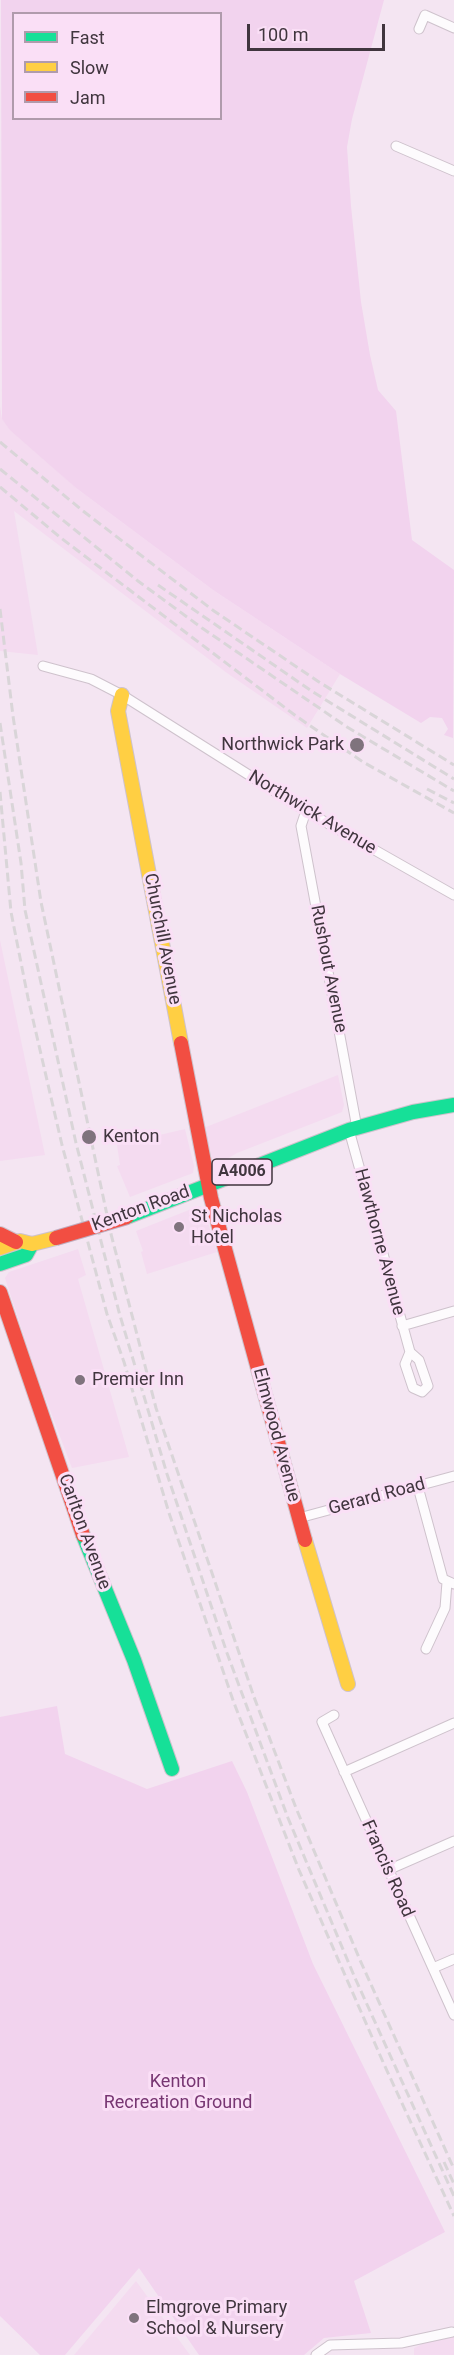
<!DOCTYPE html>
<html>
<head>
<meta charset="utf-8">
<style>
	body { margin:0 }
	#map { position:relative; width:454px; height:2355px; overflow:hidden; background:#f4e5f2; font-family:Roboto,sans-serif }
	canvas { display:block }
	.legend { position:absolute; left:12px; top:12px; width:210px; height:108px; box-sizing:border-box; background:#fadff6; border:2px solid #b09bac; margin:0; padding:8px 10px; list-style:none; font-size:18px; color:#40353e }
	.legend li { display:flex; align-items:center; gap:12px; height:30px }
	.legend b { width:30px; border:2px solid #b09bac }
	.scale { position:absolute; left:247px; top:24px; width:138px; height:27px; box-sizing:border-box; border:3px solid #40353e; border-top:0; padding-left:8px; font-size:18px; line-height:21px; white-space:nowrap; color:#40353e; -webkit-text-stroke:4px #fadff6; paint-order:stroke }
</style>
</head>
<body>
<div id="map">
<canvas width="454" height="2355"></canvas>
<ul class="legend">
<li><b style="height:8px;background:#16e098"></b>Fast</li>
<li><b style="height:8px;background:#ffcf43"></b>Slow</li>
<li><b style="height:8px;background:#f24e42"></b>Jam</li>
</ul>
<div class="scale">100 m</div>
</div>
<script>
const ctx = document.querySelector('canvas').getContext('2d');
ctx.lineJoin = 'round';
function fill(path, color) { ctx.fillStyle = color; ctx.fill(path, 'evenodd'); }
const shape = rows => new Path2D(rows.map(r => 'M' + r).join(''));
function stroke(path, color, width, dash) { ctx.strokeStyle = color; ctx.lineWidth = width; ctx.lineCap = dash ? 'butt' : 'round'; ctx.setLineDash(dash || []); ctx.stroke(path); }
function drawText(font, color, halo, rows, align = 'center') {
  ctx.font = font + ' Roboto,sans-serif'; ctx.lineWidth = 6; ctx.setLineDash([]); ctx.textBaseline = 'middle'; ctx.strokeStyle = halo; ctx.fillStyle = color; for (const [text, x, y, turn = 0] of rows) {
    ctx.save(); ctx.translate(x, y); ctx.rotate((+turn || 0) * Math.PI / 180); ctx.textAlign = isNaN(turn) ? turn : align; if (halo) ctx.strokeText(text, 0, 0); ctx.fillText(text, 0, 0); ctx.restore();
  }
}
fill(shape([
	[0,406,2,419,76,488,213,590,340,674,307,728,227,673,14,511,38,655,0,651],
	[0,940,45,1155,0,1161],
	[338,1075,344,1105,342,1112,237,1153,222,1162,213,1162,207,1139,206,1127],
	[185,1129,194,1166,193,1173,130,1197,117,1166,120,1165,117,1145],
	[199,1206,203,1207,217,1252,147,1274,141,1252,143,1251,136,1231],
	[78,1249,86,1275,78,1279,129,1457,72,1468,36,1373,5,1278,9,1272],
	[136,2281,190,2355,74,2355],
	[454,2336,454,2355,414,2355,414,2348,432,2339]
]), '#f4dbf0');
fill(shape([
	[1,0,384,0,352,119,347,147,351,206,361,302,370,355,378,390,396,411,412,540,454,570,453,738,444,735,448,729,442,718,430,717,421,723,340,674,213,590,76,488,10,430,2,419],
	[14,14,220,14,220,118,14,118],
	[57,1706,65,1754,147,1789,232,1761,247,1792,313,1964,445,2232,354,2281,371,2333,324,2338,304,2355,199,2355,139,2268,65,2355,40,2355,0,2316,0,1717]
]), '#f2d3ee');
const street = shape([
	[419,29,425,15,454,28],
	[396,146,454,171],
	[43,666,91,679,122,695,306,811,454,895],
	[306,811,301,826,357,1128],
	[349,1130,410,1352,419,1360,428,1386,422,1392,413,1388,405,1364,410,1352],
	[402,1326,454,1311],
	[418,1487,443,1579,454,1584],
	[299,1518,454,1476],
	[426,1649,445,1608,447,1582],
	[334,1715,322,1722,454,2015],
	[344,1772,454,1723],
	[388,1870,454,1841],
	[433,1968,454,1959],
	[316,2355,330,2345,401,2343,452,2332]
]);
const fast = shape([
	[127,1217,349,1130,413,1112,454,1105],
	[0,1264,26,1255,32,1244],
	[83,1535,134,1660,172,1769]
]);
const slow = shape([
	[122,695,118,711,181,1043],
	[0,1248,20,1241,32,1244,56,1238],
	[305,1540,348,1684]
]);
const jam = shape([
	[181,1043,211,1198,305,1540],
	[0,1234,16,1242],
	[0,1292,83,1535]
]);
stroke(street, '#cec2cc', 11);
stroke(fast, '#cec2cc', 16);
stroke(slow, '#cec2cc', 16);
stroke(jam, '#cec2cc', 16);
stroke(street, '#fdfbfd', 9);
stroke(fast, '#16e098', 14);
stroke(slow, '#ffcf43', 14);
stroke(jam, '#f24e42', 14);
stroke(shape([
	[0,442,83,511,214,611,319,682,454,765],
	[0,469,138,581,202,628,347,727,454,791],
	[0,487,61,538,296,716,363,762,454,813],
	[158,585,313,692,454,779],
	[0,609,13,716,41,902,111,1234,156,1408,254,1697,296,1808,360,1960,454,2169],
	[0,723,21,863,25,910,76,1143,119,1312,167,1474,227,1653,288,1818,355,1978,454,2196],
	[427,789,454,803],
	[0,792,11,912,28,998,62,1145,107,1314,124,1362,169,1513,234,1703,299,1870,383,2062,454,2216],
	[444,2162,454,2184]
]), '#d9d5d8', 3, [9, 4.5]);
const jamBridge = shape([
	[56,1238,127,1217]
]);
stroke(jamBridge, '#c0acbe', 16, []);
stroke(jamBridge, '#f24e42', 14);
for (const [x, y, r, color] of [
	[357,745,8,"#7f737d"],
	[89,1137,8,"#7f737d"],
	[179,1227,6,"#7f737d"],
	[80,1380,6,"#7f737d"],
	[134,2318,6,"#7f737d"]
]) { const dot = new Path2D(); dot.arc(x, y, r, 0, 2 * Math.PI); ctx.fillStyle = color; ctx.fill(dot); stroke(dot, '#fadff6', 2); }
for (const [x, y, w] of [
	[242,1172,60]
]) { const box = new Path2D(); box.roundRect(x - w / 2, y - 13, w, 26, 4.5); ctx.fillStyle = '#fadff6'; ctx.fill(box); stroke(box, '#40353e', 1.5); }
drawText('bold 16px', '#40353e', null, [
	["A4006",242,1172]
]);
drawText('18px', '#40353e', '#fadff6', [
	["Northwick Park",344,745,"right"],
	["Kenton",103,1137],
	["St Nicholas",191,1217],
	["Hotel",191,1238],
	["Premier Inn",92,1380],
	["Elmgrove Primary",146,2308],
	["School & Nursery",146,2329]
], 'left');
drawText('18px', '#40353e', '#fadff6', [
	["Northwick Avenue",312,813,31],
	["Churchill Avenue",162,939,79],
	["Rushout Avenue",328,969,79],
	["Kenton Road",141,1209,-20],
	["Hawthorne Avenue",379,1242,75],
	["Elmwood Avenue",276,1435,75],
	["Gerard Road",377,1497,-15],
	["Carlton Avenue",84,1532,70],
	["Francis Road",387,1869,66]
]);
drawText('18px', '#773672', '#fadff6', [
	["Kenton",178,2082],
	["Recreation Ground",178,2103]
]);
</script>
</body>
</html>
